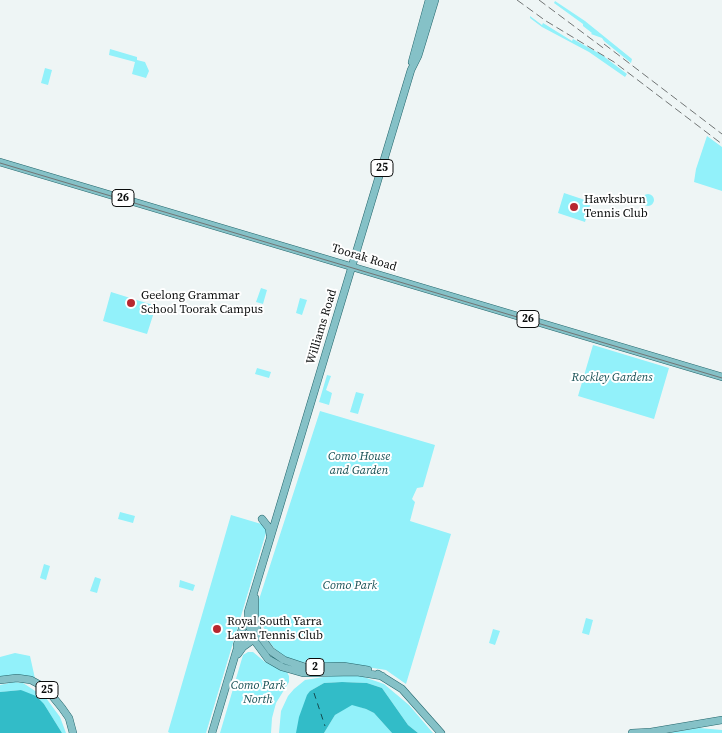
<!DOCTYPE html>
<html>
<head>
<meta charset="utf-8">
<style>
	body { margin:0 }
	canvas { display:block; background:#eef5f5 }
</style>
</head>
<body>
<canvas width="722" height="733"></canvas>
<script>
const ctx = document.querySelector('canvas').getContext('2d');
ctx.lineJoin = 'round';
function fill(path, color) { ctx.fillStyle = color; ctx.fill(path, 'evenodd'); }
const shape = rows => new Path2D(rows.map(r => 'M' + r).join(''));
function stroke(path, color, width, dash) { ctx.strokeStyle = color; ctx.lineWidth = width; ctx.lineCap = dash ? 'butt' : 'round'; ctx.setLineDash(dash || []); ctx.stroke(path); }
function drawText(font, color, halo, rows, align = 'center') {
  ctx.font = font + ' "Source Serif 4",serif'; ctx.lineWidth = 4; ctx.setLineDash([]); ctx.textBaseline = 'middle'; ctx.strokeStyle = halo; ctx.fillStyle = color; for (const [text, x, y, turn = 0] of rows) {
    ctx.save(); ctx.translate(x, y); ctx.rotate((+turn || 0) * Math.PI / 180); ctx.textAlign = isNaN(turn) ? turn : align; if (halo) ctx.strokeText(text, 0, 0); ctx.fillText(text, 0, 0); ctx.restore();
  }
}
fill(shape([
	[555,1,585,21,632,59,631,63,604,41,602,38,591,34,592,33,583,26,583,24,554,3],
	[530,16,542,25,543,23,572,41,573,39,602,55,627,74,625,77,589,52,542,27,530,18],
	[110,49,137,57,137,60,145,62,149,71,146,78,132,74,135,62,109,55],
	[45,68,52,70,48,85,41,83],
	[707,136,722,147,722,191,694,182,696,169],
	[564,193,591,202,585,222,558,213],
	'642 200a6 6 0 1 1 12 0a6 6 0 1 1-12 0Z',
	[261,288,267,290,263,304,256,302],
	[111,292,156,306,147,334,103,321],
	[300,298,307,300,302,315,296,313],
	[593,345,669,368,654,419,578,396],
	[257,368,271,372,269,378,255,374],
	[327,375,331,376,326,390,332,393,329,405,319,402],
	[356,392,364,394,358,414,350,412],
	[320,411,435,445,423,487,417,488,412,499,415,502,410,521,451,534,406,684,386,670,360,666,316,664,294,661,278,653,268,640,264,628,254,615],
	[120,512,135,516,133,523,118,519],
	[231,515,268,526,206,733,170,733,168,732],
	[44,564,50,566,46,580,40,578],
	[95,577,101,579,97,593,90,591],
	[180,580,195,585,193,591,179,587],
	[586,618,593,620,589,635,582,633],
	[493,629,500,631,495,645,489,643],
	[248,652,253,652,265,662,287,672,289,676,289,682,276,703,272,718,271,733,220,733,243,655],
	[15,653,30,656,36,683,31,680,0,680,0,657],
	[330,676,361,676,384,684,409,705,433,733,418,733,408,725,382,688,367,683,342,682,324,683,310,691,298,733,279,733,281,711,288,696,294,689,305,680],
	[14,682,23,683,46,698,60,717,66,733,62,733,44,704,21,690,0,692,0,685],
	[352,704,366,709,374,713,392,733,324,733,335,715],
	[699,728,722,730,722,733,668,733]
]), '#92f1fa');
fill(shape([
	[342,682,367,683,382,688,408,725,418,733,392,733,374,713,366,709,352,705,335,715,324,733,296,733,299,717,307,695,310,691,324,683],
	[21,690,36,696,44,704,62,733,0,733,0,692]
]), '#32bcc8');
stroke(shape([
	[314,693,325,726]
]), '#144d52', 1, [6, 5]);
const major = shape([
	[412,62,429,0],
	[0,162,722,377],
	[262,519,269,528,270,535],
	[255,598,255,620,258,633,271,651,284,660,305,667,343,666,368,670],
	[237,645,242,629,248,619],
	[238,654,243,647,257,637],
	[378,674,402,689,441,733],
	[382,676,357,672,303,673,282,667,268,659,254,640,249,625,248,612,411,70,418,56,435,0],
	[0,680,17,678,31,680,42,686,49,692,62,708,69,718,73,733],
	[212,733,237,649,245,640,256,635],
	[632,733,651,732,722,720]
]);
stroke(major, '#25676d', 8);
stroke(major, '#85c1c7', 7);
stroke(shape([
	[0,163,722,378]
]), '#717575', 1);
stroke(shape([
	[517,0,546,21,614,62,722,144],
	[539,0,606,50],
	[604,44,722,134]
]), '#717575', 1, [8, 4]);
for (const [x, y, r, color] of [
	[574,207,5,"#b72730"],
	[131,303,5,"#b72730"],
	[217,629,5,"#b72730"]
]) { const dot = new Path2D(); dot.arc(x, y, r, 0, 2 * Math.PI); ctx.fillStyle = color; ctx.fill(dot); stroke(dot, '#fff', 2); }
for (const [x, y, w] of [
	[382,168,22],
	[123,198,22],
	[528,319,22],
	[315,667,18],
	[47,690,22]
]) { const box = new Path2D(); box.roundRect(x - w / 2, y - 8.5, w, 17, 4); ctx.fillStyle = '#fff'; ctx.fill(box); stroke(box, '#0a0c0c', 1); }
drawText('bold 11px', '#0a0c0c', null, [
	["25",382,168],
	["26",123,198],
	["26",528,319],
	["2",315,667],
	["25",47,690]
]);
drawText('12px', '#0a0c0c', '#fff', [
	["Hawksburn",584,200],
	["Tennis Club",584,214],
	["Geelong Grammar",141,296],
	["School Toorak Campus",141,310],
	["Royal South Yarra",227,622],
	["Lawn Tennis Club",227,636]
], 'left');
drawText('12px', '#0a0c0c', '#fff', [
	["Toorak Road",364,258,17],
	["Williams Road",322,327,-73]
]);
drawText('italic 12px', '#154e53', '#fff', [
	["Rockley Gardens",612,378],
	["Como House",359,457],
	["and Garden",359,471],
	["Como Park",350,586],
	["Como Park",258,686],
	["North",258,700]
]);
</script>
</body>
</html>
